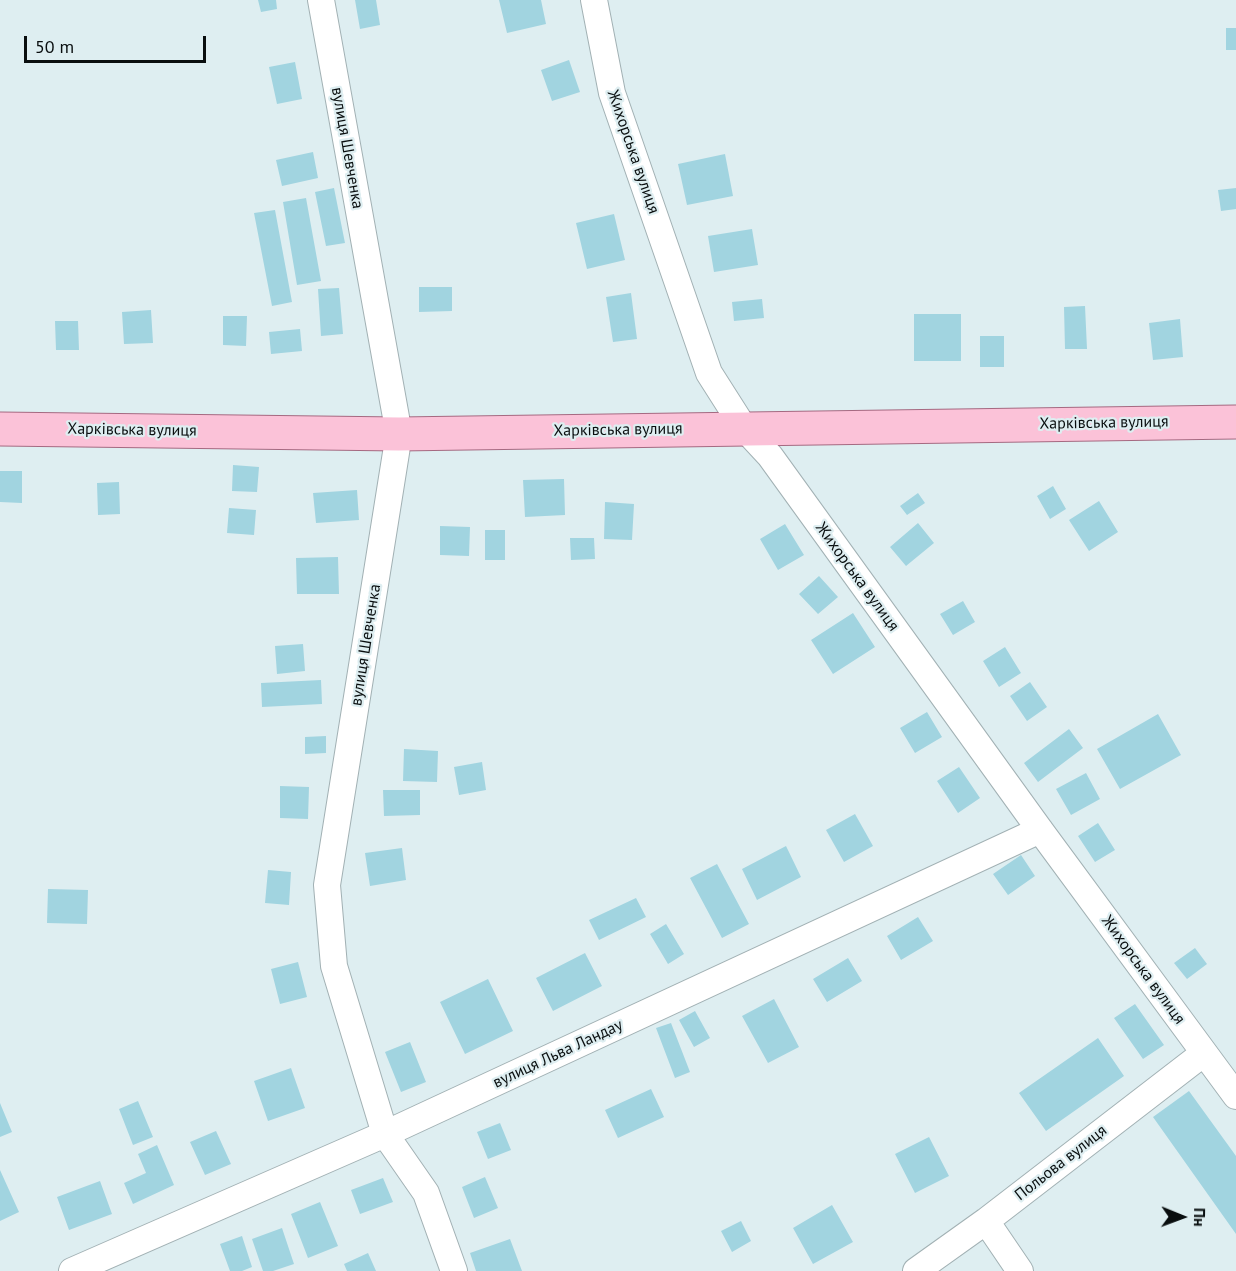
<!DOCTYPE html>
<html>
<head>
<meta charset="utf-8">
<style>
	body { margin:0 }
	#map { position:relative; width:1236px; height:1271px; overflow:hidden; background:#deeef1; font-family:"PT Sans",sans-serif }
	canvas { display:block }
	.north { position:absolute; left:1152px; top:1187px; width:60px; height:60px; -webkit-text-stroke:4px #deeef1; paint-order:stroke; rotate:91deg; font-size:16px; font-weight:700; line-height:24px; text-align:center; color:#090e0f }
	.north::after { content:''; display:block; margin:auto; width:21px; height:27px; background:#090e0f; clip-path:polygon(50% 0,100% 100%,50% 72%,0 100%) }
	.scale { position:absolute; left:24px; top:36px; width:182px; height:27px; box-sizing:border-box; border:3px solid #090e0f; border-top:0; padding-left:8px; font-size:18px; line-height:21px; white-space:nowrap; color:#090e0f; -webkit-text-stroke:4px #deeef1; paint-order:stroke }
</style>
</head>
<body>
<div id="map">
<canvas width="1236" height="1271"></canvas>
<div class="north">Пн</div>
<div class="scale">50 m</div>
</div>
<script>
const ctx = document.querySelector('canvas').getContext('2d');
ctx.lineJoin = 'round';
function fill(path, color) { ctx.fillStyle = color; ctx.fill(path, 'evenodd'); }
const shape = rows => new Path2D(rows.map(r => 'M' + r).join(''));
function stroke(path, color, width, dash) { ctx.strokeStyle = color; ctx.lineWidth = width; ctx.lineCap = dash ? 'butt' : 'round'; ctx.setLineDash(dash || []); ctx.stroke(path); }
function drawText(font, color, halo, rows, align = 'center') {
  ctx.font = font + ' "PT Sans",sans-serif'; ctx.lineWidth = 4.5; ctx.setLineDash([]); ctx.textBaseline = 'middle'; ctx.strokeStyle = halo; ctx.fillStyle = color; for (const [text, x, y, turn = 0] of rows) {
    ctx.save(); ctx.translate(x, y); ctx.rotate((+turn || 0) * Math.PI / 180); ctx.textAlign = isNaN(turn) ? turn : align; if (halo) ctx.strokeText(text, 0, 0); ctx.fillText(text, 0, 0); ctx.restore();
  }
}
fill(shape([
	[258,0,276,0,277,9,261,12],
	[355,0,376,0,380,25,360,29],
	[499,0,541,0,546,24,507,33],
	[1226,28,1236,28,1236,50,1226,50],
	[569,60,580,92,552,101,541,70],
	[295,62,302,99,277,104,269,67],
	[313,152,318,178,282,186,276,160],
	[725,154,733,196,687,205,678,164],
	[334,188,345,243,326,246,315,192],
	[1236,188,1236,209,1221,211,1218,190],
	[306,198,321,281,297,285,283,202],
	[275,210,292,302,272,306,254,213],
	[614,214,625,260,587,269,576,223],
	[752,229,758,265,714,272,708,236],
	[419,287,452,287,452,311,419,312],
	[339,288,343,334,321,336,318,289],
	[631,293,637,339,613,342,606,297],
	[762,299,764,318,734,321,732,302],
	[1085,306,1087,349,1065,349,1064,307],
	[151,310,153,343,124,344,122,312],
	[914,314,961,314,961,361,914,361],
	[223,316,247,316,246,346,223,345],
	[1180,319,1183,357,1153,360,1149,323],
	[55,321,78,321,79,350,56,350],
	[300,329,302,351,271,354,269,332],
	[980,336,1004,336,1004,367,980,367],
	[233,465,259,467,257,492,232,491],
	[0,471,22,471,22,503,0,502],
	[564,479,565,515,525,517,523,480],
	[119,482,120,514,98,515,97,483],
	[1053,486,1066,509,1050,519,1037,496],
	[357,490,359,520,316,523,313,493],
	[918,493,925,503,907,515,900,506],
	[1099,501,1118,532,1089,551,1069,520],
	[605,502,634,504,632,540,604,539],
	[229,508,256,510,254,535,227,533],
	[918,523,934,543,906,566,890,547],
	[785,524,804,555,778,570,760,539],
	[440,526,470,527,469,556,440,555],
	[485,530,505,530,505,560,485,560],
	[570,538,594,538,595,559,571,560],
	[338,557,339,594,297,594,296,558],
	[819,576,838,597,818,614,799,594],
	[963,601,975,622,953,635,940,614],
	[853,613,875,647,833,674,811,640],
	[303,644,305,671,277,674,275,646],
	[1005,647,1021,673,999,687,983,661],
	[321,680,322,704,262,707,261,683],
	[1030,682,1047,707,1027,721,1010,696],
	[927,712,942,737,915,753,900,728],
	[1158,714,1181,755,1120,789,1097,749],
	[1069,729,1083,748,1038,782,1024,763],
	[326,736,326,753,305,754,305,737],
	[404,749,438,751,437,782,403,781],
	[482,762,486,790,459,795,454,767],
	[959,767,980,798,958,813,937,781],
	[1086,773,1100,799,1071,815,1056,789],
	[280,786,309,787,308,819,280,818],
	[383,790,420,790,420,815,384,816],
	[855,814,873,846,844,862,826,830],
	[1098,823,1115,850,1095,862,1078,836],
	[786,846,801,877,757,900,742,869],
	[402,848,406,880,370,886,365,853],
	[1021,855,1035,876,1008,895,993,874],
	[717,864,749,924,722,938,690,878],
	[268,870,291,872,289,905,265,903],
	[48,889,88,890,87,924,47,923],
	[636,898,646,917,599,940,589,920],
	[918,917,933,941,901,960,887,936],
	[666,924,684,954,668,964,650,934],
	[1195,948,1207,964,1187,979,1174,963],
	[585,953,602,986,553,1011,536,978],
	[848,958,862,981,827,1002,813,979],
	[298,962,307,997,280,1004,271,969],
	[488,979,513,1031,465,1054,440,1002],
	[774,999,799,1047,768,1063,742,1016],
	[1135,1004,1164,1045,1143,1059,1114,1018],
	[695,1011,710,1038,694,1047,679,1020],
	[671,1023,690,1072,675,1078,656,1028],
	[1098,1038,1124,1076,1046,1131,1019,1093],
	[410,1042,426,1082,401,1092,385,1052],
	[291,1068,305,1108,268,1121,254,1081],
	[651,1089,664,1117,618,1138,605,1110],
	[1189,1091,1236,1156,1236,1234,1153,1117],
	[138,1101,153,1137,133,1145,119,1109],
	[0,1103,12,1132,0,1137],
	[500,1123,511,1150,488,1159,477,1132],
	[216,1131,231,1164,205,1175,190,1142],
	[929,1137,949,1176,915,1193,895,1154],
	[157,1145,174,1185,133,1204,124,1183,146,1173,138,1154],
	[0,1170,19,1212,0,1221],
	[485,1177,498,1208,474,1218,462,1187],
	[383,1178,393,1202,360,1214,351,1190],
	[100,1181,112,1214,69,1230,57,1197],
	[320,1202,338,1246,308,1258,291,1214],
	[832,1205,853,1242,813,1264,793,1228],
	[741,1221,751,1241,732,1252,721,1231],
	[282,1228,294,1264,273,1271,263,1271,252,1239],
	[242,1236,252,1267,242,1271,230,1271,220,1244],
	[510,1239,522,1271,476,1271,470,1253],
	[368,1253,376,1271,347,1271,344,1264]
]), '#a1d4e0');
const minor = shape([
	[321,0,399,434,327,885,334,966,385,1134,426,1193,454,1271],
	[594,0,612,93,709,373,744,428,770,456,1040,830,1236,1096],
	[986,1221,1020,1271],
	[72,1271,385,1134,1040,830],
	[916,1271,986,1221,1204,1053]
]);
const major = shape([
	[0,429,399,434,1236,422]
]);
stroke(minor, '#a2b1b4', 28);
stroke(major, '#a56981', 35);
stroke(minor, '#fff', 26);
stroke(major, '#fbc2d8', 33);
drawText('16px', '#090e0f', '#deeef1', [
	["вулиця Шевченка",347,148,80],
	["Жихорська вулиця",633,152,71],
	["Харківська вулиця",1104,423,-1],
	["Харківська вулиця",132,430,1],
	["Харківська вулиця",618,430,-1],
	["Жихорська вулиця",857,577,54],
	["вулиця Шевченка",366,645,-81],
	["Жихорська вулиця",1143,970,54],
	["вулиця Льва Ландау",558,1054,-25],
	["Польова вулиця",1061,1163,-38]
]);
</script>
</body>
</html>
